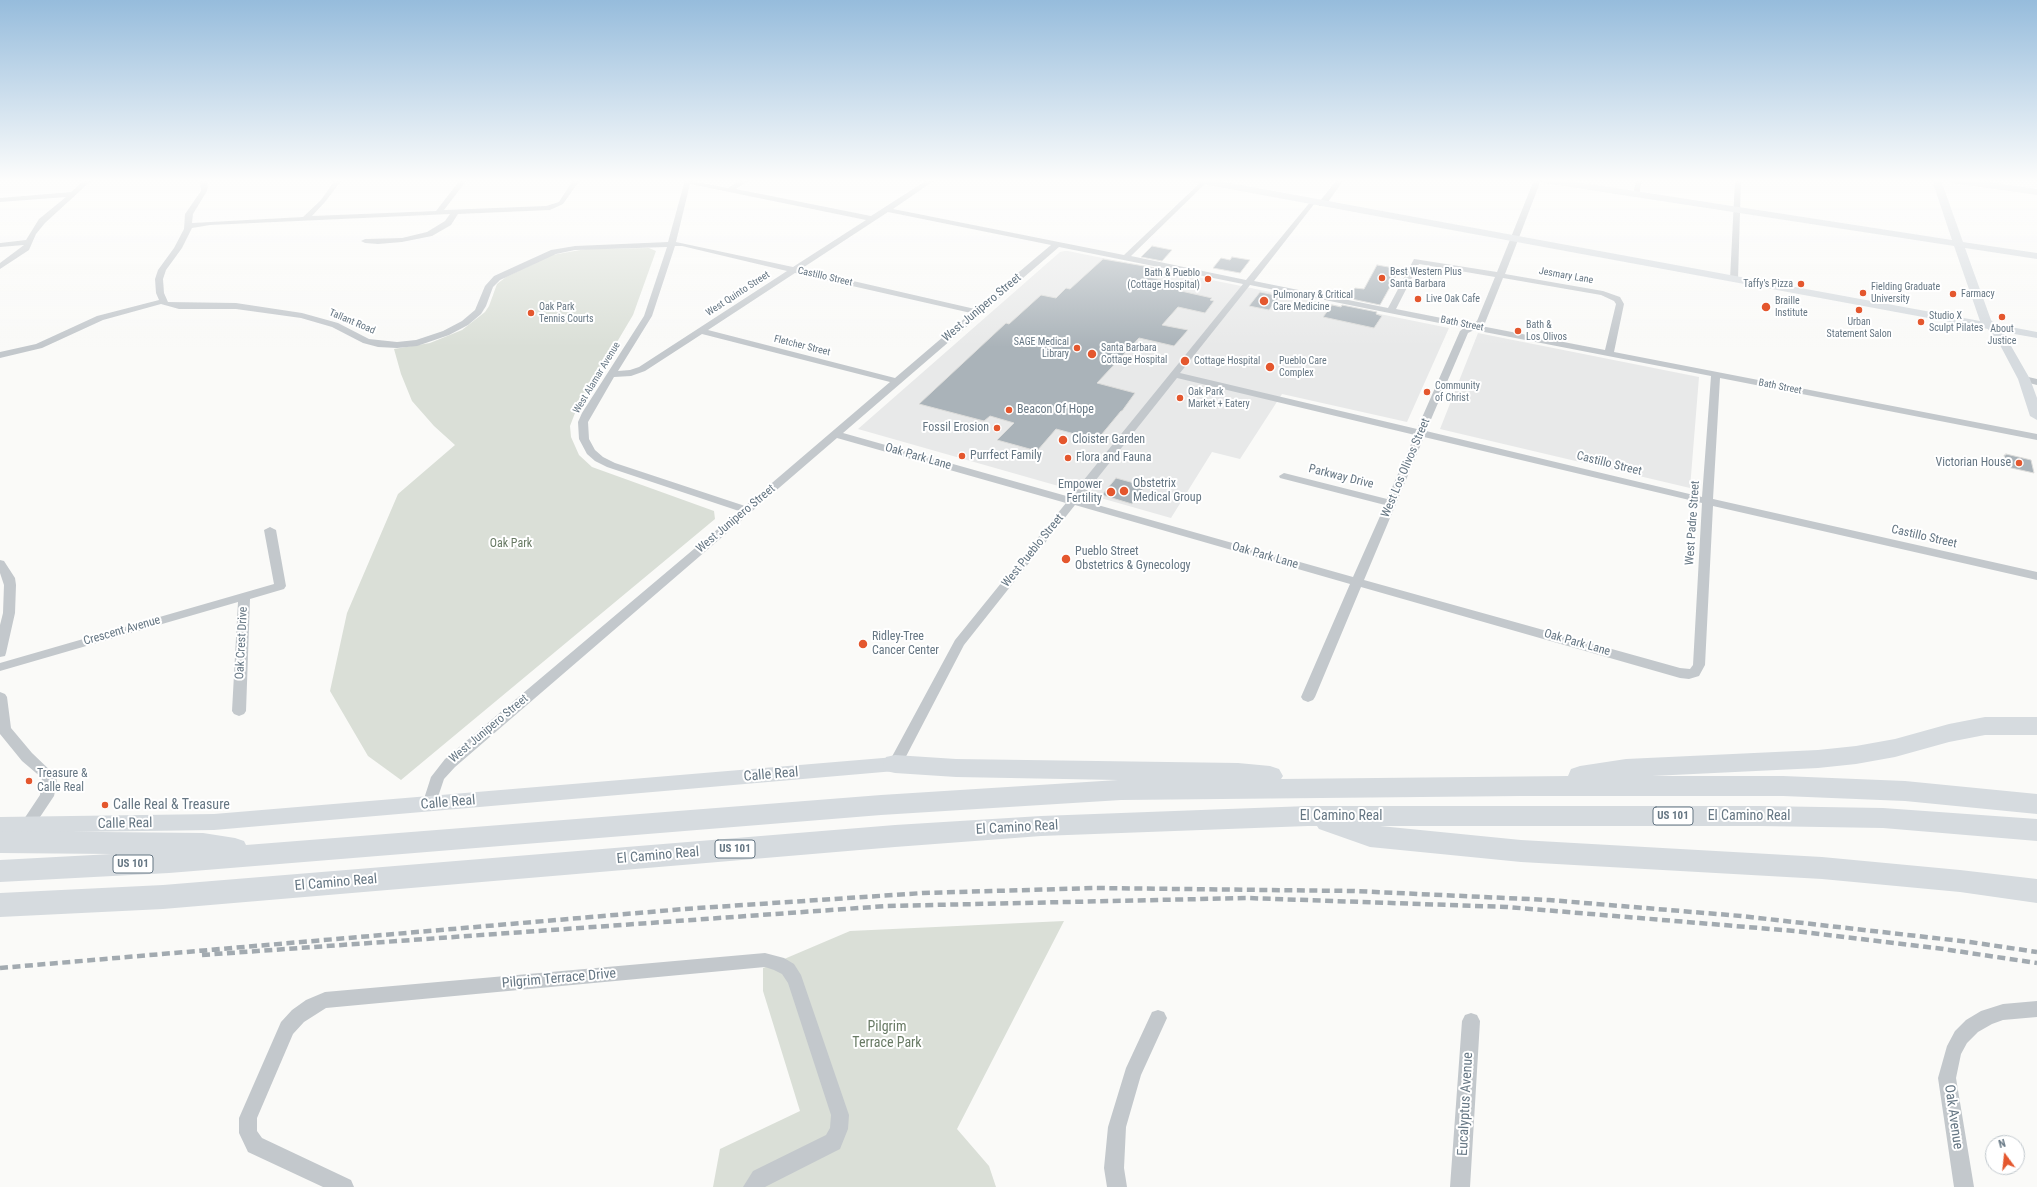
<!DOCTYPE html>
<html>
<head>
<meta charset="utf-8">
<style>
	body { margin:0 }
	#map { position:relative; width:2037px; height:1187px; overflow:hidden; background:#fafaf8; font-family:"Roboto Condensed",sans-serif }
	canvas { display:block }
	.north { position:absolute; left:1985px; top:1135px; width:40px; height:40px; box-sizing:border-box; background:#fff; border:1px solid #c1c8cd; border-radius:50%; rotate:345deg; font-size:11px; font-weight:700; line-height:16px; text-align:center; color:#657683 }
	.north::after { content:''; display:block; margin:auto; width:14px; height:18px; background:#e4572e; clip-path:polygon(50% 0,100% 100%,50% 72%,0 100%) }
</style>
</head>
<body>
<div id="map">
<canvas width="2037" height="1187"></canvas>
<div class="north">N</div>
</div>
<script>
const ctx = document.querySelector('canvas').getContext('2d');
ctx.lineJoin = 'round';
function fill(path, color) { ctx.fillStyle = color; ctx.fill(path, 'evenodd'); }
const shape = rows => new Path2D(rows.map(r => 'M' + r).join(''));
function stroke(path, color, width, dash) { ctx.strokeStyle = color; ctx.lineWidth = width; ctx.lineCap = dash ? 'butt' : 'round'; ctx.setLineDash(dash || []); ctx.stroke(path); }
function drawText(font, color, halo, rows, align = 'center') {
  ctx.font = font + ' "Roboto Condensed",sans-serif'; ctx.lineWidth = 4; ctx.setLineDash([]); ctx.textBaseline = 'middle'; ctx.strokeStyle = halo; ctx.fillStyle = color; for (const [text, x, y, turn = 0] of rows) {
    ctx.save(); ctx.translate(x, y); ctx.rotate((+turn || 0) * Math.PI / 180); ctx.textAlign = isNaN(turn) ? turn : align; if (halo) ctx.strokeText(text, 0, 0); ctx.fillText(text, 0, 0); ctx.restore();
  }
}
fill(shape([
	[1064,251,1068,251,1449,328,1407,422,1282,394,1240,459,1212,452,1171,518,858,429,1060,252],
	[1478,333,1699,377,1690,488,1440,429]
]), '#e8e9e9');
fill(shape([
	[649,248,656,251,633,315,575,413,570,426,571,437,579,455,592,467,714,511,715,519,401,780,368,756,330,691,347,613,398,494,455,445,434,426,412,401,401,374,394,349,430,343,462,330,485,312,489,306,497,284,506,277,552,255,586,249],
	[1064,921,957,1129,989,1166,996,1187,713,1187,720,1149,800,1111,763,991,763,968,850,931]
]), '#dadfd7');
const building = shape([
	[1152,246,1172,250,1162,261,1141,257,1152,246],
	[1232,257,1250,260,1240,273,1213,268,1221,258,1230,260,1232,257],
	[1103,259,1156,268,1149,277,1185,286,1181,291,1212,298,1210,300,1214,301,1205,313,1178,307,1162,325,1188,330,1174,346,1139,338,1097,383,1135,393,1122,411,1121,411,1097,440,1056,429,1037,451,997,440,1014,423,990,416,984,421,919,404,1006,323,1009,324,1041,295,1056,298,1066,288,1070,289,1103,259],
	[1377,265,1400,269,1380,305,1347,298,1355,288,1364,289,1377,265],
	[1260,292,1280,296,1269,310,1249,306,1260,292],
	[1332,305,1341,307,1342,305,1377,312,1376,314,1382,316,1374,328,1323,317,1332,305],
	[2006,454,2031,460,2034,473,2007,467,2004,455,2006,455,2006,454],
	[1116,478,1145,486,1132,504,1102,495,1116,478]
]);
fill(building, '#aab3b9');
stroke(building, '#dcdcda', 1);
fill(shape([
	[84,180,92,180,45,223,36,234,29,250,0,269,0,263,24,245,0,247,0,243,26,240,39,219,66,197,0,202,0,198,71,192,84,180],
	[200,180,207,180,208,186,207,191,193,214,192,223,303,217,321,200,335,180,342,180,325,202,312,216,436,211,460,180,467,180,444,210,546,206,559,202,573,180,580,180,563,204,550,210,458,214,451,225,432,236,402,242,378,244,365,243,361,241,365,239,402,238,427,232,445,221,450,214,210,225,192,228,182,248,166,270,163,279,164,293,168,302,236,303,302,313,338,323,369,339,397,342,416,340,443,331,462,321,475,310,485,286,494,276,551,250,575,246,668,242,685,180,728,188,741,180,749,180,736,189,871,216,927,180,935,180,893,209,1124,255,1202,181,1206,180,1206,183,1131,256,1246,280,1311,201,1313,200,1317,202,1315,203,1254,281,1388,308,1414,259,1497,272,1534,180,1541,180,1505,274,1603,291,1620,297,1624,304,1614,352,2037,434,2037,440,1720,378,1713,499,2037,572,2037,580,1713,506,1705,665,1699,676,1689,679,1680,678,1361,587,1315,697,1313,700,1308,702,1303,700,1301,697,1350,584,1075,505,964,645,900,768,895,769,890,768,888,764,955,640,1066,503,837,438,455,767,444,779,434,809,429,811,424,809,422,805,431,777,445,759,739,511,607,467,595,461,587,454,579,439,578,422,582,413,644,316,667,247,575,250,556,254,500,280,493,287,486,306,481,314,468,325,449,335,417,346,397,348,378,347,363,343,332,327,301,318,236,309,179,309,161,304,103,320,42,348,0,358,0,352,36,344,97,316,159,300,156,293,155,279,158,270,174,248,184,229,185,214,201,191,200,180],
	[690,184,866,220,793,267,676,242,690,184],
	[888,212,1051,245,975,309,801,269,888,212],
	[675,246,682,246,787,271,639,367,630,370,618,371,652,316,675,246],
	[1059,247,1243,284,1070,497,843,433,1059,247],
	[1419,264,1495,277,1477,321,1472,324,1396,309,1419,264],
	[795,273,971,313,895,378,708,330,795,273],
	[1503,278,1601,295,1614,301,1616,304,1605,350,1481,326,1485,323,1503,278],
	[1250,285,1464,328,1460,331,1417,429,1180,373,1250,285],
	[1474,330,1711,376,1702,497,1426,431,1468,333,1474,330],
	[702,334,890,382,745,506,615,463,603,457,595,450,589,439,588,422,614,377,631,376,645,371,702,334],
	[1177,378,1415,435,1387,499,1284,473,1279,476,1280,478,1385,505,1353,577,1080,500,1177,378],
	[1424,437,1702,503,1693,665,1690,669,1680,668,1364,580,1424,437],
	[1337,180,1344,180,1325,206,1319,206,1319,202,1337,180],
	[1636,180,1642,180,1639,195,1636,197,1633,195,1636,180],
	[1735,180,1741,180,1738,279,1734,281,1730,279,1735,180],
	[2024,376,2037,379,2037,385,2021,381,2019,379,2024,376],
	[270,527,276,530,286,586,284,589,250,599,246,711,244,714,239,716,234,714,232,711,238,602,0,671,0,663,274,584,264,530,270,527],
	[0,560,4,561,15,578,16,585,15,613,6,653,5,656,0,657,0,625,3,613,4,585,0,573,0,560],
	[0,692,5,694,7,697,11,728,32,753,56,776,57,782,54,796,32,829,27,831,22,829,20,825,40,795,42,778,22,761,0,734,0,692],
	[765,953,784,958,794,964,801,975,849,1115,848,1129,840,1149,765,1187,743,1187,753,1171,826,1135,830,1128,831,1115,788,983,782,974,774,970,765,967,326,1008,304,1022,293,1034,257,1118,257,1131,262,1138,351,1180,354,1187,323,1187,248,1152,239,1133,239,1118,281,1022,292,1010,306,1000,325,992,765,953],
	[2037,1001,2037,1017,2003,1020,1992,1024,1978,1032,1967,1043,1961,1054,1956,1078,1974,1187,1954,1187,1938,1078,1947,1046,1955,1031,1966,1020,1981,1011,2003,1004,2037,1001],
	[1158,1010,1164,1012,1167,1018,1141,1075,1126,1127,1124,1168,1127,1187,1107,1187,1104,1168,1108,1127,1126,1068,1152,1012,1158,1010],
	[1471,1013,1477,1015,1480,1021,1470,1187,1450,1187,1462,1021,1465,1015,1471,1013]
]), '#c3c8cc');
fill(shape([
	[1193,180,1214,180,1980,321,1954,246,1544,183,1540,180,1564,180,1952,240,1932,180,1941,180,1963,242,2037,253,2037,259,1965,248,1991,320,1995,324,2037,332,2037,338,2003,332,2030,379,2037,398,2037,420,2030,416,2018,379,2000,345,1988,329,1197,183,1193,180],
	[895,757,902,759,904,764,902,769,895,771,214,830,0,833,0,817,214,814,895,757]
]), '#d6dbdf');
fill(shape([
	[1947,180,1977,180,2037,189,2037,195,1952,183,1947,180]
]), '#d6dbdf');
fill(shape([
	[1985,717,2037,717,2037,735,1985,735,1949,742,1895,757,1856,764,1818,768,1652,776,1783,776,1905,781,2037,794,2037,814,1905,801,1783,796,1521,796,1121,800,881,815,169,873,0,882,0,860,112,854,0,853,0,831,203,833,235,838,244,841,246,845,881,795,1118,780,956,777,895,773,886,771,883,764,886,757,895,755,956,759,1238,763,1270,766,1279,769,1283,776,1281,779,1568,776,1571,769,1580,766,1626,759,1818,750,1856,746,1895,739,1949,724,1985,717],
	[1308,806,1760,806,1883,808,2037,819,2037,841,1883,828,1760,826,1380,826,1521,840,1822,857,1960,870,2037,879,2037,903,1960,892,1822,879,1521,862,1370,847,1319,829,1317,826,1308,826,1041,836,895,847,163,909,0,917,0,893,163,885,895,825,1041,816,1308,806]
]), '#d6dbdf');
stroke(shape([
	[202,955,887,906,1247,898,1507,907,1795,931,1936,948,2037,963],
	[0,968,684,909,923,893,1096,888,1354,891,1549,900,1741,916,1970,942,2037,952]
]), '#a2aab0', 4.5, [8, 4.5]);
const sky = ctx.createLinearGradient(0, 0, 0, 347);
sky.addColorStop(0, '#96bcdc');
sky.addColorStop(0.52, '#fdfdfc');
sky.addColorStop(1, '#fdfdfc00');
ctx.fillStyle = sky;
ctx.fillRect(0, 0, 2037, 347);
for (const [x, y, r, color] of [
	[1382,278,4,"#e4572e"],
	[1208,279,4,"#e4572e"],
	[1801,284,4,"#e4572e"],
	[1863,293,4,"#e4572e"],
	[1953,294,4,"#e4572e"],
	[1418,299,4,"#e4572e"],
	[1264,301,5,"#e4572e"],
	[1766,307,5,"#e4572e"],
	[1859,310,4,"#e4572e"],
	[531,313,4,"#e4572e"],
	[2002,317,4,"#e4572e"],
	[1921,322,4,"#e4572e"],
	[1518,331,4,"#e4572e"],
	[1077,348,4,"#e4572e"],
	[1092,354,5,"#e4572e"],
	[1185,361,5,"#e4572e"],
	[1270,367,5,"#e4572e"],
	[1427,392,4,"#e4572e"],
	[1180,398,4,"#e4572e"],
	[1009,410,4,"#e4572e"],
	[997,428,4,"#e4572e"],
	[1063,440,5,"#e4572e"],
	[962,456,4,"#e4572e"],
	[1068,458,4,"#e4572e"],
	[2019,463,4,"#e4572e"],
	[1124,491,5,"#e4572e"],
	[1111,492,5,"#e4572e"],
	[1066,559,5,"#e4572e"],
	[863,644,5,"#e4572e"],
	[29,781,4,"#e4572e"],
	[105,805,4,"#e4572e"]
]) { const dot = new Path2D(); dot.arc(x, y, r, 0, 2 * Math.PI); ctx.fillStyle = color; ctx.fill(dot); stroke(dot, '#fff', 1.5); }
drawText('10px', '#657683', '#fff', [
	["Best Western Plus",1390,272],
	["Santa Barbara",1390,284],
	["Bath & Pueblo",1200,273,"right"],
	["(Cottage Hospital)",1200,285,"right"],
	["Taffy's Pizza",1793,284,"right"],
	["Fielding Graduate",1871,287],
	["University",1871,299],
	["Farmacy",1961,294],
	["Pulmonary & Critical",1273,295],
	["Care Medicine",1273,307],
	["Live Oak Cafe",1426,299],
	["Braille",1775,301],
	["Institute",1775,313],
	["Oak Park",539,307],
	["Tennis Courts",539,319],
	["Studio X",1929,316],
	["Sculpt Pilates",1929,328],
	["Urban",1859,322,"center"],
	["Statement Salon",1859,334,"center"],
	["Bath &",1526,325],
	["Los Olivos",1526,337],
	["About",2002,329,"center"],
	["Justice",2002,341,"center"],
	["SAGE Medical",1069,342,"right"],
	["Library",1069,354,"right"],
	["Santa Barbara",1101,348],
	["Cottage Hospital",1101,360],
	["Cottage Hospital",1194,361],
	["Pueblo Care",1279,361],
	["Complex",1279,373],
	["Community",1435,386],
	["of Christ",1435,398],
	["Oak Park",1188,392],
	["Market + Eatery",1188,404]
], 'left');
drawText('10px', '#657683', '#fff', [
	["Jesmary Lane",1566,276,10],
	["Castillo Street",825,277,13],
	["West Quinto Street",738,294,-33],
	["Tallant Road",352,322,23],
	["Bath Street",1462,324,11],
	["Fletcher Street",802,346,14],
	["West Alamar Avenue",597,378,-59],
	["Bath Street",1780,387,11]
]);
for (const [x, y, w] of [
	[1673,816,40],
	[735,849,40],
	[133,864,40]
]) { const box = new Path2D(); box.roundRect(x - w / 2, y - 9, w, 18, 3); ctx.fillStyle = '#fff'; ctx.fill(box); stroke(box, '#657683', 1); }
drawText('bold 11px', '#657683', null, [
	["US 101",1673,816],
	["US 101",735,849],
	["US 101",133,864]
]);
drawText('12px', '#657683', '#fff', [
	["West Junipero Street",982,308,-40],
	["Oak Park Lane",918,457,16],
	["Castillo Street",1609,464,14],
	["West Los Olivos Street",1406,468,-67],
	["Parkway Drive",1341,477,14],
	["West Junipero Street",736,519,-40],
	["West Padre Street",1693,523,-86],
	["Castillo Street",1924,537,13],
	["West Pueblo Street",1033,551,-51],
	["Oak Park Lane",1265,556,16],
	["Crescent Avenue",122,631,-16],
	["Oak Crest Drive",242,643,-87],
	["Oak Park Lane",1577,643,16],
	["West Junipero Street",489,729,-40]
]);
drawText('12px', '#657683', '#fff', [
	["Beacon Of Hope",1017,410],
	["Fossil Erosion",989,428,"right"],
	["Cloister Garden",1072,440],
	["Purrfect Family",970,456],
	["Flora and Fauna",1076,458],
	["Victorian House",2011,463,"right"],
	["Obstetrix",1133,484],
	["Medical Group",1133,498],
	["Empower",1102,485,"right"],
	["Fertility",1102,499,"right"],
	["Pueblo Street",1075,552],
	["Obstetrics & Gynecology",1075,566],
	["Ridley-Tree",872,637],
	["Cancer Center",872,651],
	["Treasure &",37,774],
	["Calle Real",37,788]
], 'left');
drawText('12px', '#687a64', '#fff', [
	["Oak Park",511,544]
]);
drawText('14px', '#657683', '#fff', [
	["Calle Real",771,775,-5],
	["Calle Real",448,803,-5],
	["El Camino Real",1341,816],
	["El Camino Real",1749,816],
	["Calle Real",125,824,-1],
	["El Camino Real",1017,828,-3],
	["El Camino Real",658,856,-5],
	["El Camino Real",336,883,-5],
	["Pilgrim Terrace Drive",559,979,-5],
	["Eucalyptus Avenue",1466,1104,-87],
	["Oak Avenue",1953,1117,82]
]);
drawText('14px', '#657683', '#fff', [
	["Calle Real & Treasure",113,805]
], 'left');
drawText('14px', '#687a64', '#fff', [
	["Pilgrim",887,1027],
	["Terrace Park",887,1043]
]);
</script>
</body>
</html>
